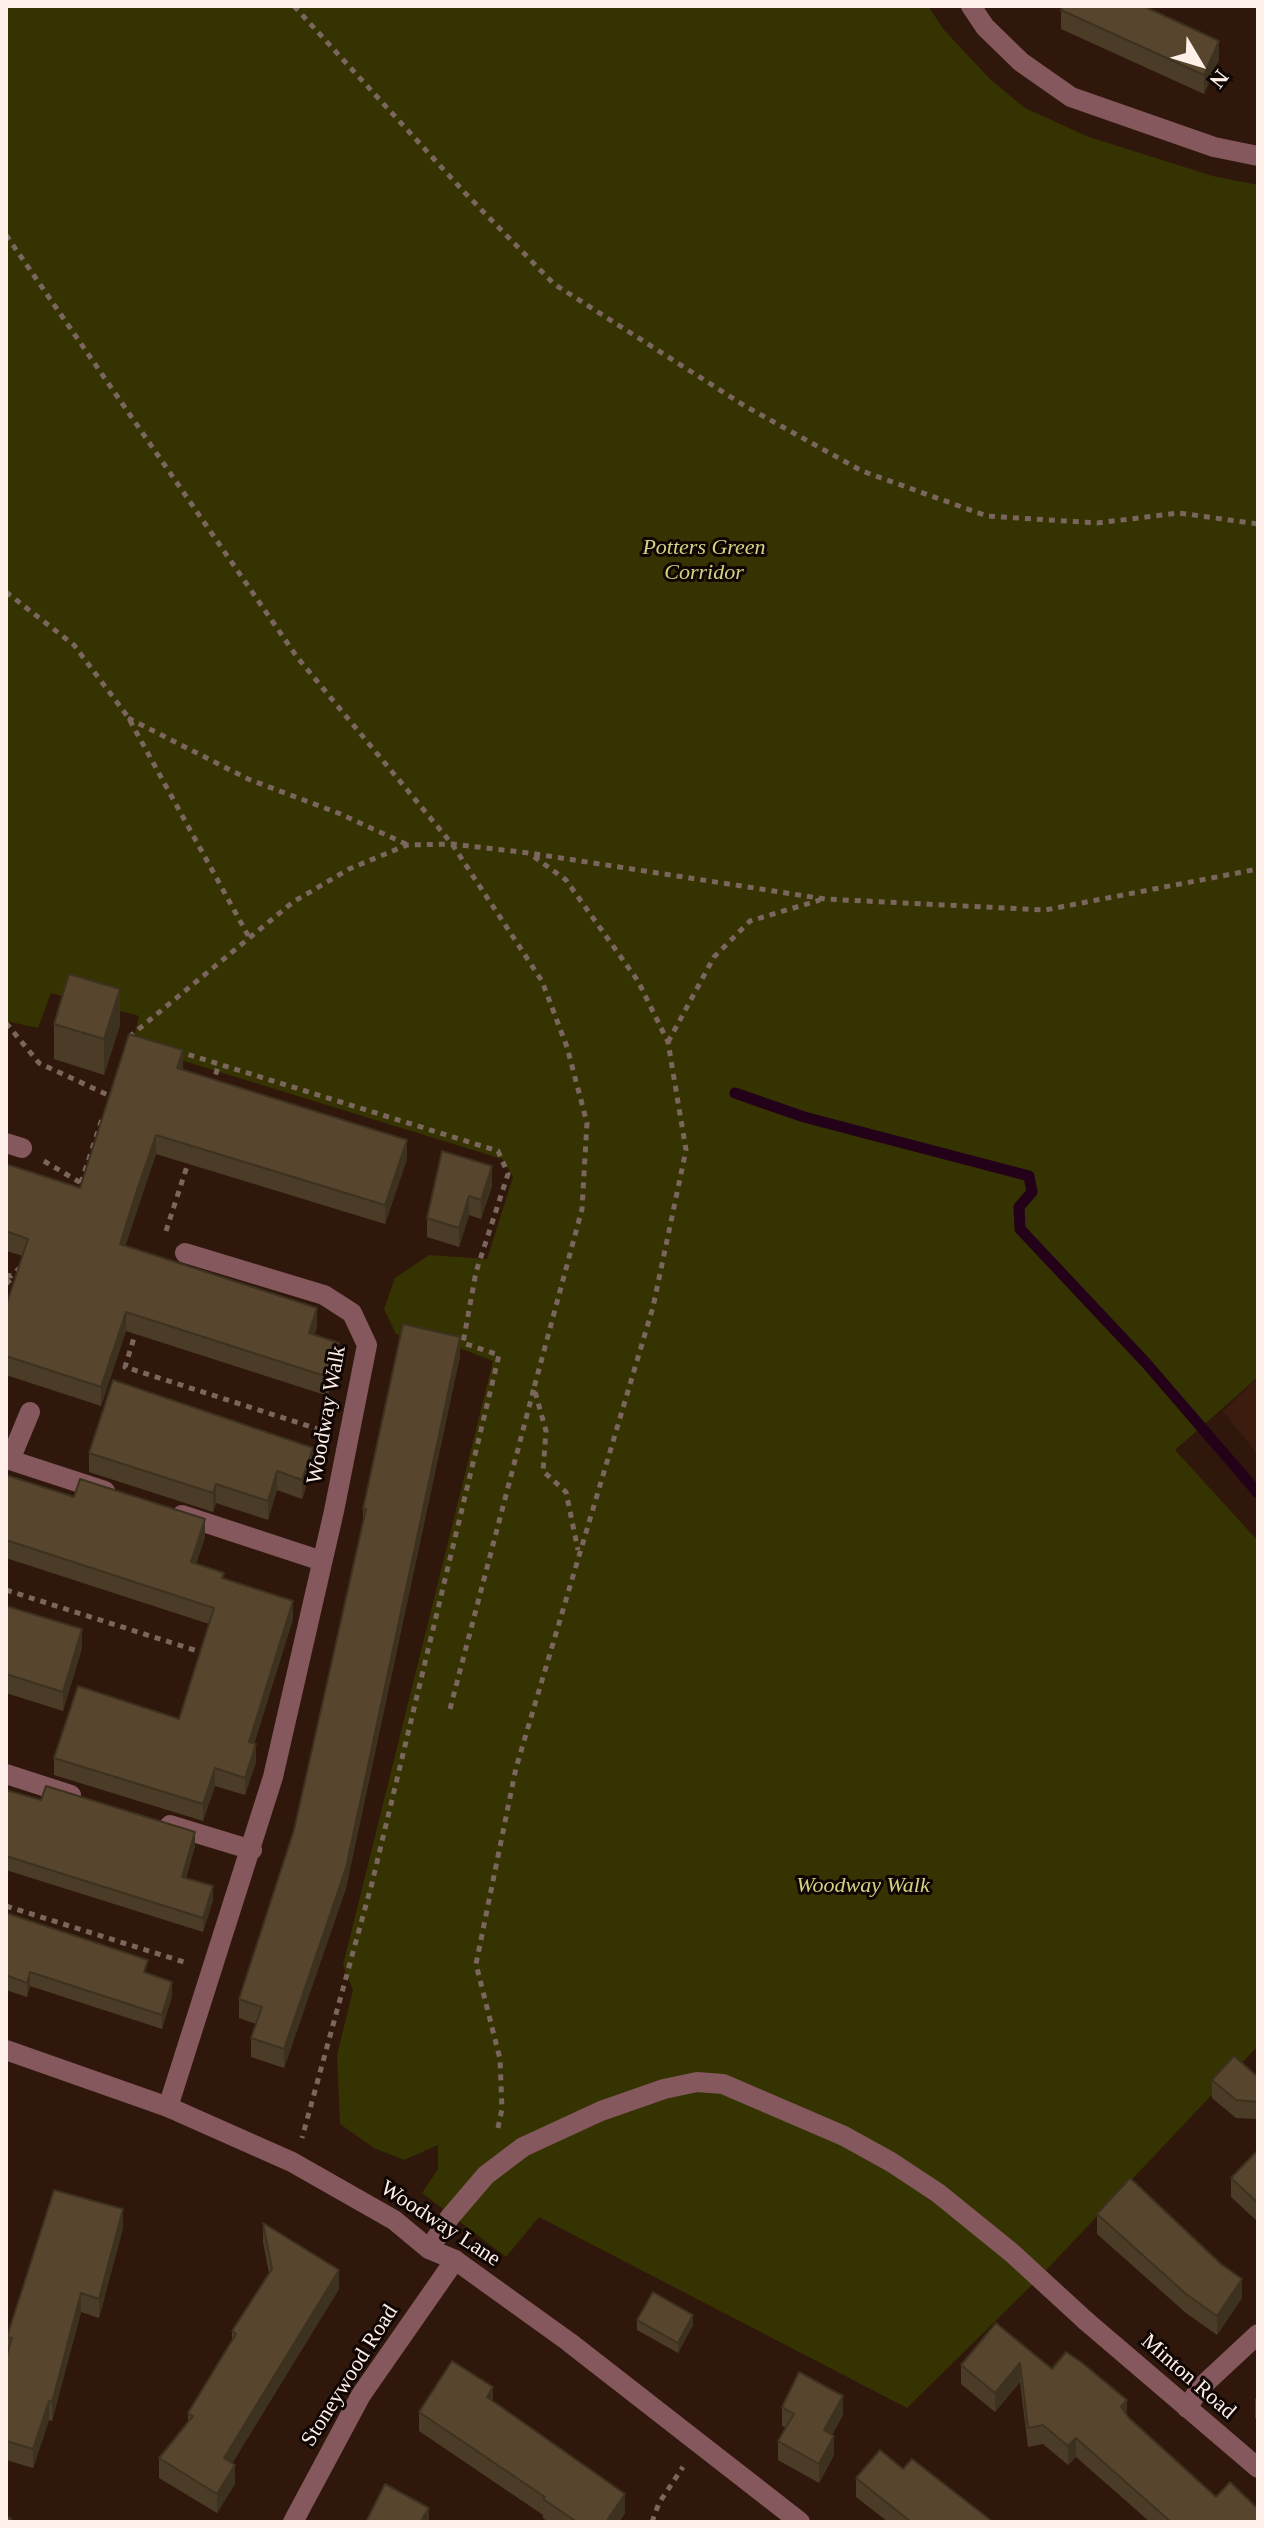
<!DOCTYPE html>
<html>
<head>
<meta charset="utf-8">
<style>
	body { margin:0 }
	#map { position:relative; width:1264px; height:2528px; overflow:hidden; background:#30170c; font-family:"Times New Roman",serif }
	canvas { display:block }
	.frame { position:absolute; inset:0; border:8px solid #feefe9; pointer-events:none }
	.north { position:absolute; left:1160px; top:24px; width:80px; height:80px; -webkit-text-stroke:6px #100603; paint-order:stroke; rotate:128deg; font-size:22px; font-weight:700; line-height:32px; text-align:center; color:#feefe9 }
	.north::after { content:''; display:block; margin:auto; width:28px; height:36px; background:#feefe9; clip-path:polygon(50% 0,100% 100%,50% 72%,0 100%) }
</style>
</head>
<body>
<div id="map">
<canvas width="1264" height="2528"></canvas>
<div class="frame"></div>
<div class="north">N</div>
</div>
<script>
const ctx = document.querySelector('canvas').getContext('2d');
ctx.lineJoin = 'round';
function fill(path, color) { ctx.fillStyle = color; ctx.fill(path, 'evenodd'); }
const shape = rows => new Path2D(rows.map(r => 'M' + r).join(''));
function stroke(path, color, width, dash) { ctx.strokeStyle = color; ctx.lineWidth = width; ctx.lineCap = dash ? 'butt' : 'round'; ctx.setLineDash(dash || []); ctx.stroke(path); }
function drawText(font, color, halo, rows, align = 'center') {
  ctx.font = font + ' "Times New Roman",serif'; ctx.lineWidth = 6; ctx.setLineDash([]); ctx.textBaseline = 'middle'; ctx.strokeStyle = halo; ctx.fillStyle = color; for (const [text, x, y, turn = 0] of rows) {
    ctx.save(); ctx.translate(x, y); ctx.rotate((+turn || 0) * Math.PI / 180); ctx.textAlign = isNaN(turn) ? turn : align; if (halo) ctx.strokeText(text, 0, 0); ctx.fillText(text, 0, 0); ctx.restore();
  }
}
fill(shape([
	[1258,1378,1258,1455,1223,1411]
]), '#3b1c0e');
fill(shape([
	[6,6,928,6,945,31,991,80,1025,108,1089,137,1213,176,1258,185,1258,1377,1175,1450,1258,1541,1258,2046,1034,2283,907,2408,539,2217,506,2257,422,2193,438,2169,438,2145,404,2160,374,2148,340,2124,337,2055,353,1990,343,1965,493,1361,454,1346,396,1334,384,1309,395,1278,429,1255,487,1259,513,1177,502,1159,132,1045,139,1016,51,993,38,1028,6,1021]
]), '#343301');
stroke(shape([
	[735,1093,804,1117,1029,1176,1032,1192,1019,1207,1020,1229,1146,1363,1258,1493]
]), '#220119', 11);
stroke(shape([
	[294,6,466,194,554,284,745,406,862,471,987,516,1097,523,1179,513,1258,524],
	[6,235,297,657,452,844,542,981,567,1047,587,1123,582,1209,534,1388],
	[6,592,74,645,128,717,250,939],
	[128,718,248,779,338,813,406,844],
	[6,1023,39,1063,110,1096],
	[129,1037,293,902,349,869,407,845,452,844,529,853,825,899,1045,910,1258,869],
	[668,1042,714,957,750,921,820,900],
	[177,1051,498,1151,508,1174,476,1272,463,1343,499,1355,372,1883,302,2138],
	[212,1086,219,1064],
	[44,1161,81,1183,77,1194],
	[81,1183,102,1119],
	[166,1231,190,1157],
	[6,1275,11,1276,21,1267],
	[6,1284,13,1277],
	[137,1328,125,1367,321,1430],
	[6,1590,207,1654],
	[450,1709,534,1388,546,1431,543,1471,566,1492,578,1550],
	[6,1906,184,1962],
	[498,2128,502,2109,500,2059,476,1964,516,1768,653,1307,686,1150,668,1042,638,981,566,880,529,853],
	[652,2522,659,2503,683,2467]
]), '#7b665d', 5, [6, 6]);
stroke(shape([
	[429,2249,450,2217,486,2175,523,2147,601,2111,664,2089,697,2082,723,2084,844,2136,891,2162,938,2193,1012,2253,1086,2321]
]), '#84585d', 20);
stroke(shape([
	[971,6,985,27,1021,62,1071,97,1214,147,1258,156],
	[6,1143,22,1148],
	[30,1412,10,1460,105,1491],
	[182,1515,322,1561],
	[6,1774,71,1795],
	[170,1825,252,1850],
	[168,2107,273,1777,334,1511,367,1345,352,1313,324,1295,185,1253],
	[1086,2321,1258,2468],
	[1187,2408,1200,2388,1258,2334],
	[293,2522,361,2395,455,2260]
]), '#84585d', 20);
stroke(shape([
	[6,2050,168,2107,292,2162,394,2220,429,2249,455,2260,569,2342,800,2522]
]), '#84585d', 20);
fill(shape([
	[1061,10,1219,60,1204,94,1061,29],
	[54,1024,120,1025,104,1075,54,1059],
	[183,1070,407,1159,385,1224,156,1154,137,1209,125,1246,317,1327,314,1335,339,1362,328,1396,126,1331,101,1406,6,1375,6,1306,23,1256,6,1251,6,1164,80,1188],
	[442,1151,492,1186,481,1219,469,1215,459,1247,427,1237,427,1218],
	[460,1356,346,1888,284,2068,251,2057,251,2038,256,2024,239,2018,239,1999,294,1830,363,1524,363,1509],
	[89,1453,313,1467,302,1499,277,1490,268,1520,216,1503,213,1512,89,1472],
	[6,1475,205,1537,196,1564,293,1619,254,1744,256,1762,245,1795,215,1786,203,1821,54,1775,54,1758,179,1719,209,1624,6,1558],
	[6,1606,82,1648,63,1711,6,1693],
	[6,1790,195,1846,186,1878,213,1900,203,1932,6,1870],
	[6,1913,148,1974,172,1996,162,2029,30,1986,27,1997,6,1990],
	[1258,2077,1258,2119,1236,2118,1212,2098,1212,2080],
	[1258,2150,1258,2222,1231,2197,1231,2178],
	[1097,2214,1242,2298,1217,2335,1186,2313,1097,2234],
	[263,2223,339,2289,232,2463,235,2484,217,2513,159,2478,159,2458,188,2422,188,2413,232,2341,232,2331,269,2273,263,2242],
	[123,2228,99,2318,81,2312,52,2421,49,2420,33,2468,6,2460,7,2337],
	[637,2320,693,2325,678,2353,637,2330],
	[961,2365,1052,2369,1127,2415,1216,2497,1258,2522,1150,2522,1076,2457,1068,2465,1043,2444,1028,2447,1020,2382,995,2412,961,2384],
	[1258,2396,1258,2420,1255,2418,1255,2399],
	[493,2402,625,2513,619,2522,548,2522,543,2518,543,2515,419,2431,419,2412],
	[782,2407,843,2415,832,2435,834,2455,819,2483,778,2460,778,2441,786,2428,782,2426],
	[903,2469,993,2522,888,2522,856,2497,856,2478]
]), '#4b3c27');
fill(shape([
	[1219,41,1219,60,1204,94,1204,75],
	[120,989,120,1025,104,1075,104,1039],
	[183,1050,183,1070,177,1068],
	[156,1135,156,1154,120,1263,120,1244],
	[407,1140,407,1159,385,1224,385,1205],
	[492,1166,492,1186,481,1219,481,1200],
	[469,1196,469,1215,459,1247,459,1228],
	[317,1308,317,1327,309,1352,309,1333],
	[126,1312,126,1331,101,1406,101,1387],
	[460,1337,460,1356,346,1888,284,2068,284,2049],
	[339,1343,339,1362,328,1396,328,1377],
	[313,1448,313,1467,302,1499,302,1480],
	[277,1471,277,1490,268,1520,268,1501],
	[216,1484,216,1503,213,1512,213,1493],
	[205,1519,205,1537,191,1579,191,1562],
	[293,1601,293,1619,249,1760,249,1742],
	[82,1629,82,1648,63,1711,63,1692],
	[256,1744,256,1762,245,1795,245,1778],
	[215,1768,215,1786,203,1821,203,1804],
	[195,1832,195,1846,182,1891,182,1877],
	[213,1886,213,1900,203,1932,203,1918],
	[30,1972,30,1986,27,1997,27,1983],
	[172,1982,172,1996,162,2029,162,2015],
	[123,2209,123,2228,99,2318,99,2299],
	[339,2270,339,2289,224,2477,224,2458],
	[1242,2279,1242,2298,1217,2335,1217,2316],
	[81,2293,81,2312,52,2421,52,2402],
	[693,2315,693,2325,678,2353,678,2343],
	[1020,2363,1020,2382,995,2412,995,2393],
	[493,2387,493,2406,487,2397],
	[843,2396,843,2415,824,2449,824,2430],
	[1127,2400,1127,2420,1121,2407],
	[49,2401,49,2420,33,2468,33,2449],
	[834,2436,834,2455,819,2483,819,2464],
	[1076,2438,1076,2457,1068,2465,1068,2446],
	[235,2465,235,2484,217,2513,217,2494],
	[625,2494,625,2513,619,2522,606,2522],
	[429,2508,429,2522,421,2522]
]), '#3d3120');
const building = shape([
	[1063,6,1143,6,1219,41,1204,75,1061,10,1063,6],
	[69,974,120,989,104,1039,54,1024,69,974],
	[129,1034,183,1050,177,1068,407,1140,385,1205,156,1135,137,1190,120,1244,317,1308,309,1333,339,1343,328,1377,126,1312,101,1387,6,1356,6,1306,28,1239,6,1231,6,1164,80,1188,129,1034],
	[442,1151,492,1166,481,1200,469,1196,459,1228,427,1218,442,1151],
	[403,1324,460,1337,346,1868,284,2049,251,2038,262,2007,239,1999,294,1830,366,1509,363,1509,403,1324],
	[113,1380,313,1448,302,1480,277,1471,268,1501,216,1484,213,1493,89,1453,113,1380],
	[6,1475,74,1497,80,1479,205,1519,191,1562,224,1573,222,1578,293,1601,249,1742,256,1744,245,1778,215,1768,203,1804,54,1758,78,1686,179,1719,214,1608,6,1540,6,1475],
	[6,1606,82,1629,63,1692,6,1674,6,1606],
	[46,1786,195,1832,182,1877,213,1886,203,1918,6,1856,6,1790,41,1800,46,1786],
	[6,1913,148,1960,144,1972,172,1982,162,2015,30,1972,27,1983,6,1975,6,1913],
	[1234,2056,1258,2077,1258,2102,1236,2100,1212,2080,1234,2056],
	[1258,2150,1258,2203,1231,2178,1258,2150],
	[1130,2178,1221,2264,1242,2279,1217,2316,1186,2294,1097,2214,1130,2178],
	[54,2190,123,2209,99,2299,81,2293,52,2402,49,2401,33,2449,6,2441,6,2358,12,2338,7,2337,54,2190],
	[263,2223,339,2270,224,2458,235,2465,217,2494,159,2458,193,2416,188,2413,236,2334,232,2331,272,2269,263,2223],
	[653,2292,693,2315,678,2343,637,2320,653,2292],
	[996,2323,1052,2369,1066,2352,1081,2362,1127,2400,1121,2407,1129,2418,1216,2497,1230,2482,1258,2509,1258,2522,1171,2522,1076,2438,1068,2446,1043,2425,1028,2428,1020,2363,995,2393,961,2365,996,2323],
	[452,2361,493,2387,487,2397,625,2494,606,2522,577,2522,543,2499,545,2497,419,2412,452,2361],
	[799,2372,843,2396,824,2430,834,2436,819,2464,778,2441,794,2414,782,2407,799,2372],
	[880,2450,903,2469,912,2459,993,2522,911,2522,856,2478,880,2450],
	[385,2484,429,2508,421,2521,423,2522,366,2522,385,2484],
	[6,2517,11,2518,10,2522,6,2522,6,2517]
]);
fill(building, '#57462d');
stroke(building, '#3d3120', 2);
drawText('italic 22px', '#d3d383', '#100603', [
	["Potters Green",704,548],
	["Corridor",704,573],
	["Woodway Walk",863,1886]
]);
drawText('22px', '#feefe9', '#100603', [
	["Woodway Walk",327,1415,-80],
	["Woodway Lane",440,2224,33],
	["Stoneywood Road",350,2376,-58],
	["Minton Road",1188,2377,41]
]);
</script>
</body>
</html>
